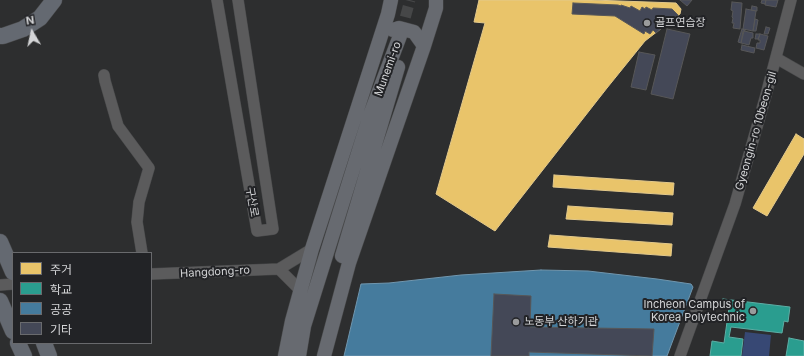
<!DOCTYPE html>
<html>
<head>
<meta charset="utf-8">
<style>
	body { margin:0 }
	#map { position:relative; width:804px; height:356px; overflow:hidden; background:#2d2e2f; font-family:Inter,"Noto Sans KR",sans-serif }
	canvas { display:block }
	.legend { position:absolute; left:12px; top:252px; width:140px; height:92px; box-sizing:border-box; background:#222326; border:1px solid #696a6d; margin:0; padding:5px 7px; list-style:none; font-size:12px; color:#d4d5d7 }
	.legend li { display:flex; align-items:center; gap:8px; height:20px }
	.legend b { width:20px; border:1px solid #696a6d }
	.north { position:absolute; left:12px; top:12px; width:40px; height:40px; -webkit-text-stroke:3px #222326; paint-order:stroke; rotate:351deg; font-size:11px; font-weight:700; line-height:16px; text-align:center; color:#d4d5d7 }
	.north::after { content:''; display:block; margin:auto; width:14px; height:18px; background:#d4d5d7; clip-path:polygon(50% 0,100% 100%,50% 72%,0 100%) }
</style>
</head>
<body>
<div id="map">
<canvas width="804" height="356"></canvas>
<ul class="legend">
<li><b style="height:11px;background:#e9c46a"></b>주거</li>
<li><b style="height:11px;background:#2a9d8f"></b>학교</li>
<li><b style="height:11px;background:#457b9d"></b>공공</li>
<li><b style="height:11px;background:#444857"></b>기타</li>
</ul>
<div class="north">N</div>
</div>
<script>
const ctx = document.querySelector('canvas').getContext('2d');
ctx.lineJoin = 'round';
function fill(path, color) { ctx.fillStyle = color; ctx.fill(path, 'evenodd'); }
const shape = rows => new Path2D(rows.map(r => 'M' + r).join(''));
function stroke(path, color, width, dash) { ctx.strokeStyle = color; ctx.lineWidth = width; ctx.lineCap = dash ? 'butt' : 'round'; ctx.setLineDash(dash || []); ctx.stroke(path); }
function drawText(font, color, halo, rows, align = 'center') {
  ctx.font = font + ' Inter,"Noto Sans KR",sans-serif'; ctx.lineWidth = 4; ctx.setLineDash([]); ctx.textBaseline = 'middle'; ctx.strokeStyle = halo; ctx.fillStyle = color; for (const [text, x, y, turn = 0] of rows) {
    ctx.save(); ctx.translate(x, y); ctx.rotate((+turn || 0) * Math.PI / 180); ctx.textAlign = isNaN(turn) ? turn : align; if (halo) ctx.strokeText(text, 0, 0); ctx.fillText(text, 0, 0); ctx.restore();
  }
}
fill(shape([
	[745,332,771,335,769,356,742,356]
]), '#374874');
const homes = shape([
	[479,0,592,0,676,3,681,9,680,14,645,41,607,88,495,231,436,194,485,23,474,22,479,0],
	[796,134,804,139,804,154,767,216,753,208,796,134],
	[554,175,674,183,673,195,553,187,554,175],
	[568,206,673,213,672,225,566,219,568,206],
	[550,235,672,244,671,256,548,247,550,235]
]);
fill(homes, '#e9c46a');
stroke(homes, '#e3c98b', 1);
const schools = shape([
	[723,299,790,307,788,322,784,321,782,333,731,327,729,337,743,339,741,356,710,356,712,341,724,343,729,308,722,307,723,299],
	[789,338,804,341,804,356,786,356,789,338]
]);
fill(schools, '#2a9d8f');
stroke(schools, '#5daea5', 1);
const public = shape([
	[541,270,588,271,657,279,691,284,693,287,667,356,344,356,361,284,389,283,461,275,541,270]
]);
fill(public, '#457b9d');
stroke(public, '#7096ae', 1);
const building = shape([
	[680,0,692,0,687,6,680,0],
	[762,0,766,0,765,4,761,3,762,0],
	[766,0,778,0,776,7,765,5,766,0],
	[732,2,742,3,740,29,733,28,734,23,732,23,733,18,732,17,733,11,731,10,732,2],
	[573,3,618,5,621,6,621,5,630,8,631,6,640,11,642,7,645,9,646,7,652,10,653,8,672,9,678,15,656,33,653,30,650,34,645,31,644,34,615,16,572,14,573,3],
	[752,6,757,7,757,11,751,10,752,6],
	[746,9,756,11,753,31,743,29,746,9],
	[755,19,758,20,756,31,753,31,755,19],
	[766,27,770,28,768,34,764,34,766,27],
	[667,29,690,34,673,99,651,94,667,29],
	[742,29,745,30,745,31,743,31,741,43,738,42,742,29],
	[744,31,753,33,753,38,751,38,749,45,741,43,744,31],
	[756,34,760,34,758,39,755,39,756,34],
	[760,34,768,36,764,50,756,48,757,43,760,43,760,40,758,40,760,34],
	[742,45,755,48,754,53,741,50,742,45],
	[639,52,655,55,646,90,631,87,639,52],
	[494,294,531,296,530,327,654,329,652,356,529,352,529,356,491,356,494,294]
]);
fill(building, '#444857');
stroke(building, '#575758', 1);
stroke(shape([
	[401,33,410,0]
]), '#464748', 11, [11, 5.5]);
const minor = shape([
	[217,0,257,231,273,229,238,0],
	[776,58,804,74],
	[104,75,105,81,118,126,149,168,139,202,137,222,142,253],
	[279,269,301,291],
	[151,274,279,269,312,249],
	[0,285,13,284],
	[680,356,735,204,766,95,791,0]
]);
const major = shape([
	[393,30,399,28,414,32,424,46],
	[342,256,398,67],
	[285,356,292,321,312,249,388,14,391,0],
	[299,356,304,326,370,115,401,33],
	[324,356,349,263,424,46,436,8,436,0]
]);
const highway = shape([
	[0,36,3,36,23,29,40,18,54,0],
	[0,242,13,272],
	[0,301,13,331],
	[18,343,24,356],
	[44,343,49,356]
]);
stroke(minor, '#48494a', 12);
stroke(major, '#48494a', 15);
stroke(highway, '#48494a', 17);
stroke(minor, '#5b5b5c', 11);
stroke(major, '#676a70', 14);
stroke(highway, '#646971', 16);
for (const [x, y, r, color] of [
	[647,23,4,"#9a9b9c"],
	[753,311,4,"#9a9b9c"],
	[516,322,4,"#9a9b9c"]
]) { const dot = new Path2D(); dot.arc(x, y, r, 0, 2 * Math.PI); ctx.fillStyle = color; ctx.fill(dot); stroke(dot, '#222326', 1.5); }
drawText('11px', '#d4d5d7', '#222326', [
	["골프연습장",655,23],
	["Incheon Campus of",745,305,"right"],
	["Korea Polytechnic",745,318,"right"],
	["노동부 산하기관",524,322]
], 'left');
drawText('11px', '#d4d5d7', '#222326', [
	["Munemi-ro",388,69,-70],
	["Gyeongin-ro 10beon-gil",756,131,-74],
	["구산로",252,202,80],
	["Hangdong-ro",215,272,-3]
]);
</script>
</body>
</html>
